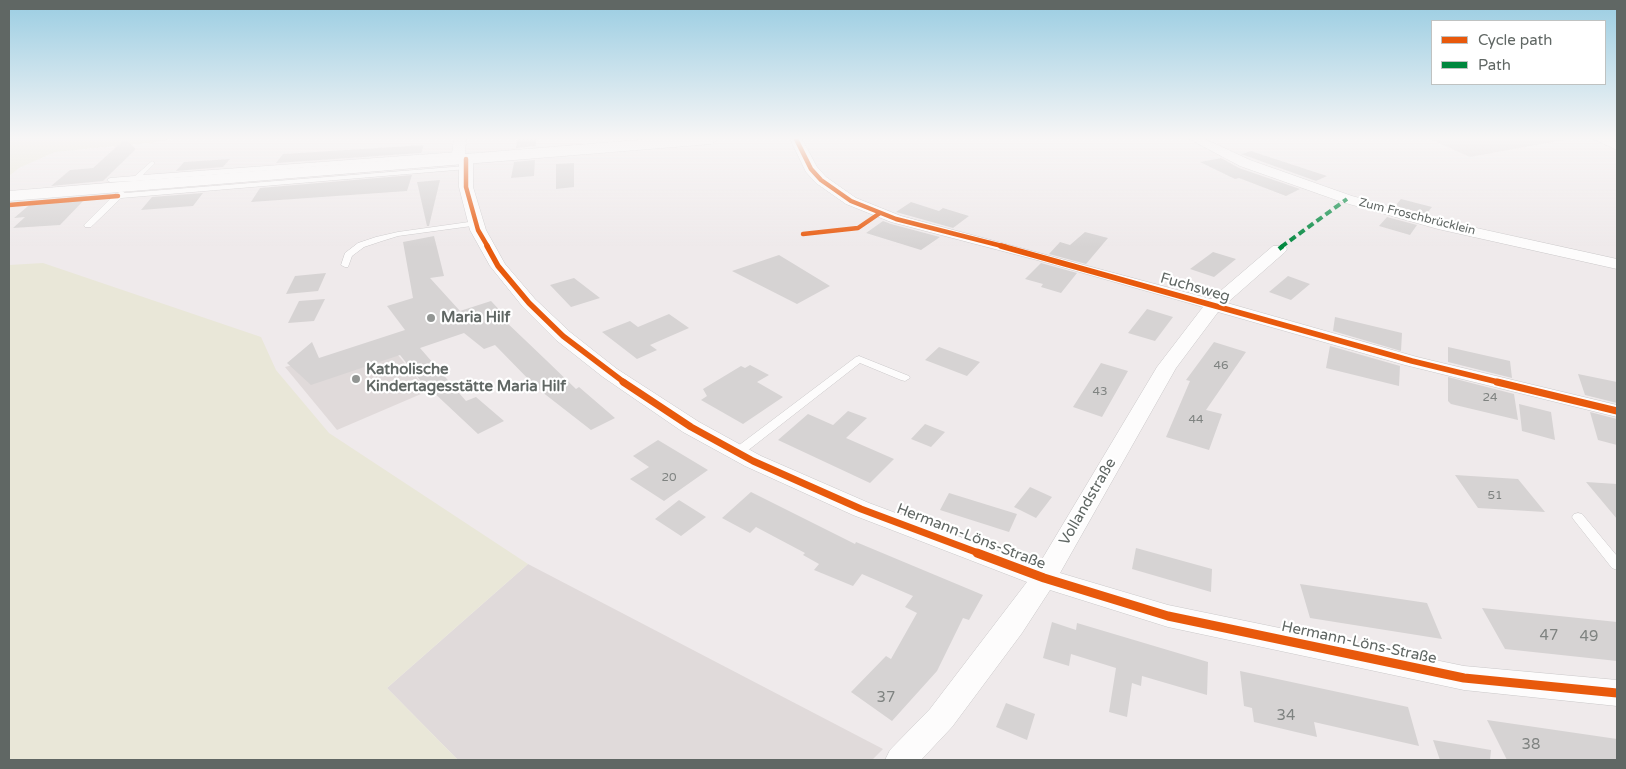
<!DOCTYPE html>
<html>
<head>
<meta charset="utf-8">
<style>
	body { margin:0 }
	#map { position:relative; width:1626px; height:769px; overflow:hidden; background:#efeaeb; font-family:"Varela Round",sans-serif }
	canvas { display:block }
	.frame { position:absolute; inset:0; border:10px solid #606764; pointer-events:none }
	.legend { position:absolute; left:1431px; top:20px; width:175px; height:65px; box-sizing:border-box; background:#fff; border:1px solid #bfc2c1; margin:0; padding:6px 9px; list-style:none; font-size:15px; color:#606764 }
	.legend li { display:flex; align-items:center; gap:10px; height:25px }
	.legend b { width:25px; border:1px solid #bfc2c1 }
</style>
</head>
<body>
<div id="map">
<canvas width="1626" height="769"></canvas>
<div class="frame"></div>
<ul class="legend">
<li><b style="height:6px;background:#e8590c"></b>Cycle path</li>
<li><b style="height:6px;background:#00873e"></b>Path</li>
</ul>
</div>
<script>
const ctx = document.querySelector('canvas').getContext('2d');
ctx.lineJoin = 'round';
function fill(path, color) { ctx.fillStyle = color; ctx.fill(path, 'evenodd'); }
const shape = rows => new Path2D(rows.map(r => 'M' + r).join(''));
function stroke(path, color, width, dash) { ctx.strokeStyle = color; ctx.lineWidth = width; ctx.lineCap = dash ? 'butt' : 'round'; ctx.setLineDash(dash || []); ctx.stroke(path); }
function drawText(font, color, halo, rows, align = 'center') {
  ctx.font = font + ' "Varela Round",sans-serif'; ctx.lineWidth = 4.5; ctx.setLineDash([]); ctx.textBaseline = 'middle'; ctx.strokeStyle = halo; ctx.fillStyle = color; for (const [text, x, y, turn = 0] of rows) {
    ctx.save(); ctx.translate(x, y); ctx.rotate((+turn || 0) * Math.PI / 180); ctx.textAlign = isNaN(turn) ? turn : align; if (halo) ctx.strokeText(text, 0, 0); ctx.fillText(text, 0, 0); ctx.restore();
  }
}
fill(shape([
	[1430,139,1570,139,1470,157],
	[387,342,428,391,337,430,285,367],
	[528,564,883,749,872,760,458,760,387,688]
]), '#e0dada');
fill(shape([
	[9,139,171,139,149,143,55,152,19,168,9,176],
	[43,263,261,337,276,370,329,433,528,564,387,688,458,760,9,760,9,265]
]), '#e9e7d8');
fill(shape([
	[125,139,136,149,103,181,51,186,70,170,93,168],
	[517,139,536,139,536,146,516,148],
	[424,145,421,153,276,163,283,154],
	[1251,151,1327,176,1316,181,1241,154],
	[1221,158,1239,168,1300,189,1286,196,1239,178,1235,179,1200,162],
	[230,159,223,167,176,171,184,162],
	[535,160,534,176,511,178,514,162],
	[574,163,574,187,556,189,556,164],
	[412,175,407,191,251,202,260,188],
	[440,180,429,226,427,226,417,182],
	[203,193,193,206,141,210,152,197],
	[88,196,60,225,13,228,25,217,14,218,34,201],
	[1401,199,1432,207,1426,214,1395,206],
	[911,202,939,211,943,208,969,216,953,228,896,212],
	[1387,217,1417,225,1410,235,1379,226],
	[883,221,891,224,940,237,921,250,866,233],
	[1085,232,1108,238,1086,264,1049,254,1060,242,1070,245],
	[434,236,444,276,430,278,460,311,491,301,507,318,503,319,546,360,576,389,579,387,615,418,591,430,537,388,495,345,484,349,464,333,420,348,466,401,476,397,504,421,478,434,430,389,428,390,400,355,311,385,287,363,312,342,319,358,405,330,387,306,413,298,403,242],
	[1213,252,1236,259,1214,277,1190,269],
	[779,255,830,286,797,304,732,271],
	[1041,263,1077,273,1061,293,1041,287,1043,284,1025,279],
	[326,273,318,291,286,294,295,276],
	[1288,276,1310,284,1291,300,1269,292],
	[574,278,600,298,571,307,550,285],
	[325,299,314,321,288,323,299,301],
	[1147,309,1173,317,1155,341,1128,333],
	[669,314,689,328,650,345,657,350,637,359,602,332,630,321,638,327],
	[1335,317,1402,333,1401,351,1333,331],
	[1214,342,1246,352,1206,410,1222,414,1209,450,1166,437,1190,381,1186,380],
	[1330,346,1400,366,1399,386,1326,368],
	[939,347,980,362,967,376,925,360],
	[1448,347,1510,361,1512,378,1448,362],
	[1101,363,1128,371,1102,417,1073,407],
	[750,365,769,375,757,382,783,397,743,424,701,400,707,396,703,389,741,366,745,368],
	[1578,374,1617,382,1617,403,1585,395],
	[1448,377,1514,394,1518,420,1451,404,1448,401],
	[1519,404,1551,412,1555,440,1522,431],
	[848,411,867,418,846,438,894,459,870,483,778,440,808,414,833,425],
	[1590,412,1617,419,1617,445,1598,440],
	[925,424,945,432,931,447,911,439],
	[658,440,708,470,664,501,630,479,649,467,633,456],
	[1455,475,1518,479,1545,512,1478,508],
	[1586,482,1617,484,1617,519],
	[1030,487,1052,497,1036,518,1014,507],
	[751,492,855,544,856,542,983,595,969,620,963,618,937,671,892,721,851,692,886,656,891,659,917,613,905,607,913,596,862,574,853,586,814,570,819,564,803,555,805,553,756,527,750,533,722,518],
	[949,493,1017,514,1009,532,940,510],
	[679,500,706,517,681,536,655,519],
	[1136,548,1212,569,1211,592,1132,569],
	[1300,584,1427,603,1442,639,1310,618],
	[1482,608,1617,622,1617,661,1505,649],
	[1052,622,1076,630,1077,623,1208,662,1207,695,1142,676,1141,686,1132,683,1127,717,1109,712,1116,668,1071,654,1069,666,1043,658],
	[1240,671,1408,707,1419,746,1314,722,1317,737,1254,722,1252,708,1244,706],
	[1006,703,1035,714,1027,740,996,727],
	[1487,720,1617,739,1617,760,1507,760],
	[1433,740,1491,750,1490,760,1440,760]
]), '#d6d3d3');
const service = shape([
	[458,152,461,154,460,155,136,181,110,182,107,180,110,178,135,176,152,161,155,163,143,175,458,152],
	[465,166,467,167,467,169,121,198,91,227,85,227,84,225,115,194,122,191,125,193,465,166],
	[476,221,480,223,479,225,398,236,382,241,364,247,352,256,348,267,345,267,341,265,345,253,358,243,376,237,398,232,476,221],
	[859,356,909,376,910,378,905,381,901,380,860,363,742,455,734,455,732,452,734,449,856,357,859,356],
	[1578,513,1582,514,1617,556,1617,570,1612,568,1574,520,1572,517,1574,514,1578,513]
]);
const minor = shape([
	[454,139,466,139,465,155,473,159,473,187,486,230,505,264,535,299,570,332,617,369,699,422,761,456,869,503,1038,566,1157,367,1203,307,1037,260,891,222,846,204,816,183,806,172,790,139,802,139,817,167,826,177,856,198,901,216,1211,299,1273,246,1285,246,1287,249,1285,252,1227,303,1417,357,1617,405,1617,417,1405,365,1218,312,1176,368,1060,573,1168,605,1464,666,1617,680,1617,706,1464,690,1168,627,1050,590,1022,633,952,727,921,760,885,760,890,750,930,709,1027,582,853,515,745,466,683,432,603,377,556,340,523,307,490,266,470,230,459,187,459,164,451,160,454,139],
	[1189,139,1205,139,1250,160,1352,196,1440,220,1617,259,1617,269,1438,229,1342,202,1240,166,1189,139],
	[1593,139,1611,139,1617,142,1617,150,1593,139]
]);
const tertiary = shape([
	[650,139,719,139,711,144,9,201,9,191,650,139]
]);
stroke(service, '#cac8c9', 1);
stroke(minor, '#cac8c9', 1);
stroke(tertiary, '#cac8c9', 1);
fill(service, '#fdfcfc');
fill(minor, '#fdfcfc');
fill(tertiary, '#fdfcfc');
stroke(shape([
	[1281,247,1347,199]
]), '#00873e', 4, [7, 4]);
stroke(shape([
	[1279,249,1283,246]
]), '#00873e', 4.5, [9, 4.5]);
stroke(shape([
	[796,139,811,169,821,180,851,201,896,219,1006,247],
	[466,159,466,187,478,230,488,247],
	[9,205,118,196],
	[803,234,858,228,880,213]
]), '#e8590c', 4.5);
stroke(shape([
	[487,246,498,266,529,303,563,336,625,383],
	[1001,246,1412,361,1502,383]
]), '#e8590c', 5.5);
stroke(shape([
	[623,382,691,427,753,461,861,509,981,554],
	[1497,382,1617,411]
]), '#e8590c', 7);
stroke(shape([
	[977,553,1044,578,1168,616,1464,678,1617,693]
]), '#e8590c', 9);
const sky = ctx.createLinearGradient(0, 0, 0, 247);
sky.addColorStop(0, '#9acde2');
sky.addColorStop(0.56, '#f8f6f6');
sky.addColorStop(1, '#f8f6f600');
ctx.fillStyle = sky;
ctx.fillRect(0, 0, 1626, 247);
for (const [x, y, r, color] of [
	[431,318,5,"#929593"],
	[356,379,5,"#929593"]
]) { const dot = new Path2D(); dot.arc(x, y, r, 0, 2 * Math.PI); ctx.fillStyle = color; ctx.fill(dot); stroke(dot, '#fff', 2); }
drawText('12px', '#606764', '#fff', [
	["Zum Froschbrücklein",1417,217,14]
]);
drawText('12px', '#7f8381', null, [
	["46",1221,366],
	["43",1100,392],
	["24",1490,398],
	["44",1196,420],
	["20",669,478],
	["51",1495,496]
]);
drawText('15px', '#606764', '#fff', [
	["Fuchsweg",1195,288,16],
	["Vollandstraße",1088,502,-60],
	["Hermann-Löns-Straße",971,537,21],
	["Hermann-Löns-Straße",1359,643,12]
]);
drawText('bold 15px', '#606764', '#fff', [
	["Maria Hilf",441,318],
	["Katholische",366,370],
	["Kindertagesstätte Maria Hilf",366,387]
], 'left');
drawText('15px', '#7f8381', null, [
	["47",1549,636],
	["49",1589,637],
	["37",886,698],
	["34",1286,716],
	["38",1531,745]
]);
</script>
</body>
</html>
